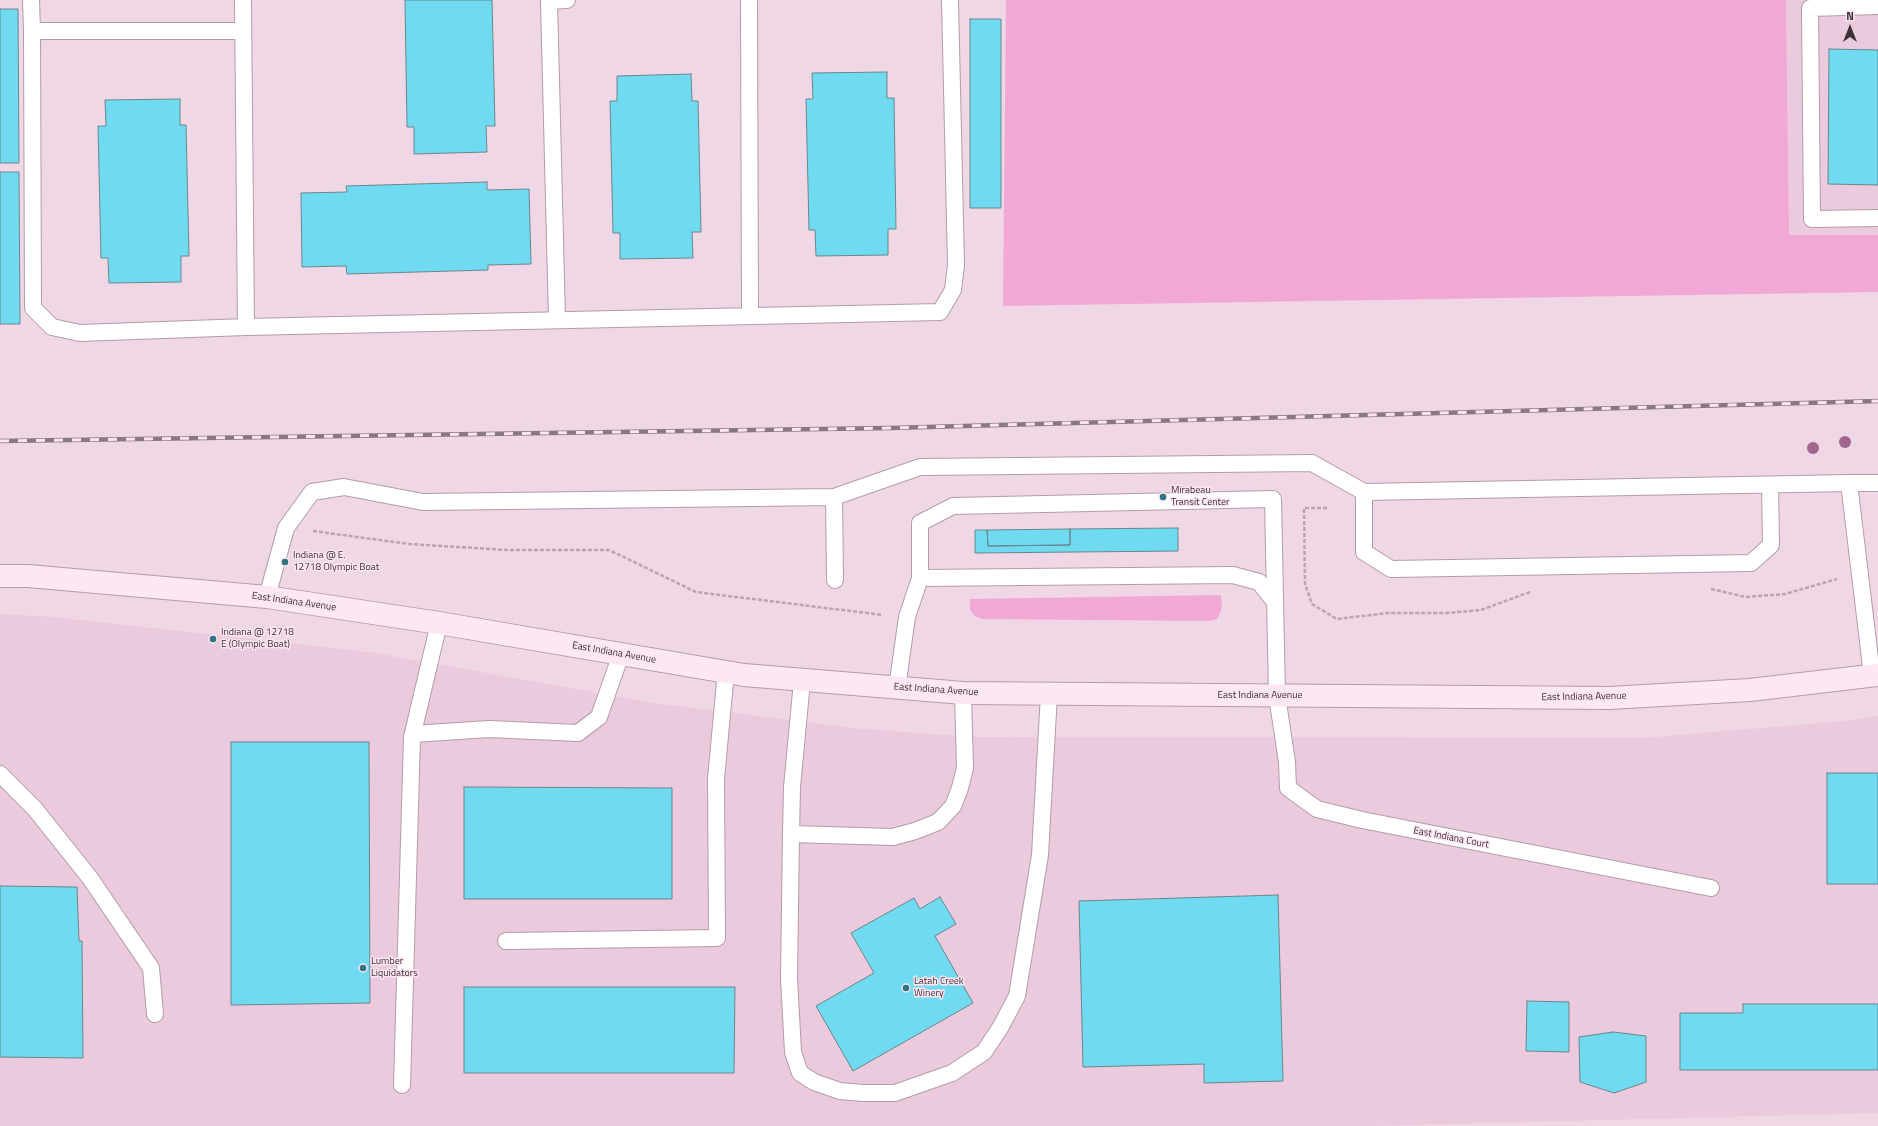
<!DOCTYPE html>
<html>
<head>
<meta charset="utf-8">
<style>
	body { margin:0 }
	#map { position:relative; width:1878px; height:1126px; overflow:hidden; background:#f0d7e5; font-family:"Titillium Web",sans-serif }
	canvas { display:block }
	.north { position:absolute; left:1830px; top:8px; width:40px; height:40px; -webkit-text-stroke:3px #fde4f2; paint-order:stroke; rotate:0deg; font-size:11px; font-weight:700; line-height:16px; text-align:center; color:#3c3238 }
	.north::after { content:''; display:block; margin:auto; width:14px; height:18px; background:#3c3238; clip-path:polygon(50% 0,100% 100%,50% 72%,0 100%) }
</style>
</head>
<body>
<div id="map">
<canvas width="1878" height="1126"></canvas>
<div class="north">N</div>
</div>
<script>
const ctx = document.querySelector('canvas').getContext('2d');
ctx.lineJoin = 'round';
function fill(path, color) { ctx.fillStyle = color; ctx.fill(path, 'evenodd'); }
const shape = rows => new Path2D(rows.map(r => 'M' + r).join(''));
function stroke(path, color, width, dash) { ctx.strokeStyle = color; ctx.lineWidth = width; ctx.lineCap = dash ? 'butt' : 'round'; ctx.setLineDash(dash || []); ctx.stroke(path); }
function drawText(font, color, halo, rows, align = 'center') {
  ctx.font = font + ' "Titillium Web",sans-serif'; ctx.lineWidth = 3; ctx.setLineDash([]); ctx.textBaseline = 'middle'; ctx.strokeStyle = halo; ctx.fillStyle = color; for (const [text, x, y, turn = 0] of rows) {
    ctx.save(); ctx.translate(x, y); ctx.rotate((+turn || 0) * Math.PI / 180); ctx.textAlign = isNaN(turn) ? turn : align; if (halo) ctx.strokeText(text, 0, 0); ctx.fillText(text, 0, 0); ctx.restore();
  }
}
fill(shape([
	[1786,0,1878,0,1878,291,1789,235],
	[0,614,53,617,369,652,654,703,862,729,971,737,1644,738,1847,721,1878,716,1878,1113,1370,1126,0,1126]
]), '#eacadc');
fill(shape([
	[1006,0,1786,0,1789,235,1878,235,1878,292,1003,306],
	[1221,595,1222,607,1220,613,1217,619,1209,621,982,619,975,616,970,610,970,599]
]), '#f2a8d4');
const building = shape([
	[405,0,492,0,495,126,486,126,487,152,414,154,414,127,407,127,405,0],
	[0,9,18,9,19,163,0,163,0,9],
	[970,19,1001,19,1001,208,970,208,970,19],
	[1829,49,1878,50,1878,185,1828,184,1829,49],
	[887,72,887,98,894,98,896,229,888,229,888,255,816,256,815,230,809,230,806,99,813,99,812,73,887,72],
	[691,74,692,101,698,101,701,232,692,232,693,258,620,259,620,233,613,233,610,101,617,101,617,76,691,74],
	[180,99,180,125,186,125,189,256,181,256,181,282,109,283,108,258,101,258,98,126,106,126,105,100,180,99],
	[0,172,19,172,20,324,0,324,0,172],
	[487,182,487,190,529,189,531,264,488,265,488,270,347,274,346,266,302,267,301,193,347,192,346,186,487,182],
	[1178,528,1178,551,975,553,975,530,987,530,988,546,1070,545,1070,529,1178,528],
	[1070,529,1070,545,988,546,987,530,1070,529],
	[231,742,369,742,370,1003,231,1005,231,742],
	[1827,773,1878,773,1878,884,1827,884,1827,773],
	[464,787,672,788,672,899,464,899,464,787],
	[0,886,77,887,79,941,82,941,83,1058,0,1057,0,886],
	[1278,895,1283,1081,1204,1083,1204,1064,1083,1067,1079,901,1278,895],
	[940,897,956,924,935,936,973,1003,853,1071,816,1006,874,973,851,933,914,898,920,909,940,897],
	[464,987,735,987,734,1073,464,1073,464,987],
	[1527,1001,1569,1002,1569,1052,1526,1051,1527,1001],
	[1743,1004,1878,1004,1878,1070,1680,1070,1680,1013,1743,1013,1743,1004],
	[1613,1032,1646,1036,1646,1082,1614,1093,1580,1082,1579,1037,1613,1032]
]);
fill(building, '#70dbf0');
stroke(building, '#6a868c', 1);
const service = shape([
	[31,0,32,31],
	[243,0,246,327,940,312,953,290,956,265,950,0],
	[749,0,750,316],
	[1878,6,1810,8,1812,219,1878,218],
	[243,31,32,31,33,308,52,327,80,333,246,327],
	[557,320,549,1,567,0],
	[1849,483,1878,483],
	[1364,492,1364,552,1391,569,1751,563,1771,545,1770,485],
	[834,497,835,580],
	[920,578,1233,575,1259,582,1275,602],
	[267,597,286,528,312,492,344,487,423,502,834,497,920,467,1312,463,1364,492,1849,483,1872,675],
	[802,681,792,787,791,834,789,978,793,1052,800,1073,814,1082,840,1091,863,1093,895,1093,952,1073,984,1052,1000,1028,1017,996,1040,855,1049,694],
	[897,688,907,617,920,578,920,523,953,506,1273,499,1277,696,1287,762,1288,788,1317,809,1362,820,1711,888],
	[413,734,489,729,578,733,599,717,621,654],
	[0,774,35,809,90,878,151,968,155,1014],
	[791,834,893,837,915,831,938,822,953,806,960,788,965,768,963,693],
	[506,941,717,938,716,779,726,671],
	[402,1085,412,737,439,623]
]);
const secondary = shape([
	[0,576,28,576,267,597,439,623,744,675,963,693,1609,698,1750,690,1878,675]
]);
stroke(service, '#b39ca9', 18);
stroke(secondary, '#b39ca9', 24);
stroke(shape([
	[1327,508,1304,508,1305,584,1312,604,1337,619,1388,613,1447,613,1481,610,1530,592],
	[313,531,409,544,507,550,609,550,696,592,883,615],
	[1711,589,1746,597,1785,594,1837,579]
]), '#b9a4b0', 2.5, [4, 2]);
stroke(service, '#fff', 16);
stroke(secondary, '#fee7f4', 22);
const rail = shape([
	[0,441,891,428,1878,401]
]);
stroke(rail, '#887881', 4.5);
stroke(rail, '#fde4f2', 3, [9]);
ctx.fillStyle = '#a1668f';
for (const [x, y] of [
	[1845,442],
	[1813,448]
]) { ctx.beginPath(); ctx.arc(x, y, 6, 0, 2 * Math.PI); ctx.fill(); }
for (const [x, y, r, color] of [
	[1163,497,4,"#2e7482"],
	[285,562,4,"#2e7482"],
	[213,639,4,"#2e7482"],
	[363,968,4,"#2e7482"],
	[906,988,4,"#2e7482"]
]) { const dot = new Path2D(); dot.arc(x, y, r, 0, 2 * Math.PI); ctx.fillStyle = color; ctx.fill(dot); stroke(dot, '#fde4f2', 1.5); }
drawText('10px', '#3c3238', '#fde4f2', [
	["Mirabeau",1171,491],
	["Transit Center",1171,503],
	["Indiana @ E.",293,556],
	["12718 Olympic Boat",293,568],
	["Indiana @ 12718",221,633],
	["E (Olympic Boat)",221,645],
	["Lumber",371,962],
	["Liquidators",371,974],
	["Latah Creek",914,982],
	["Winery",914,994]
], 'left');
drawText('10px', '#3c3238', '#fde4f2', [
	["East Indiana Avenue",294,602,8],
	["East Indiana Avenue",614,653,10],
	["East Indiana Avenue",936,690,4],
	["East Indiana Avenue",1260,696],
	["East Indiana Avenue",1584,697,-1],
	["East Indiana Court",1451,838,11]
]);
</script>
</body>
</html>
